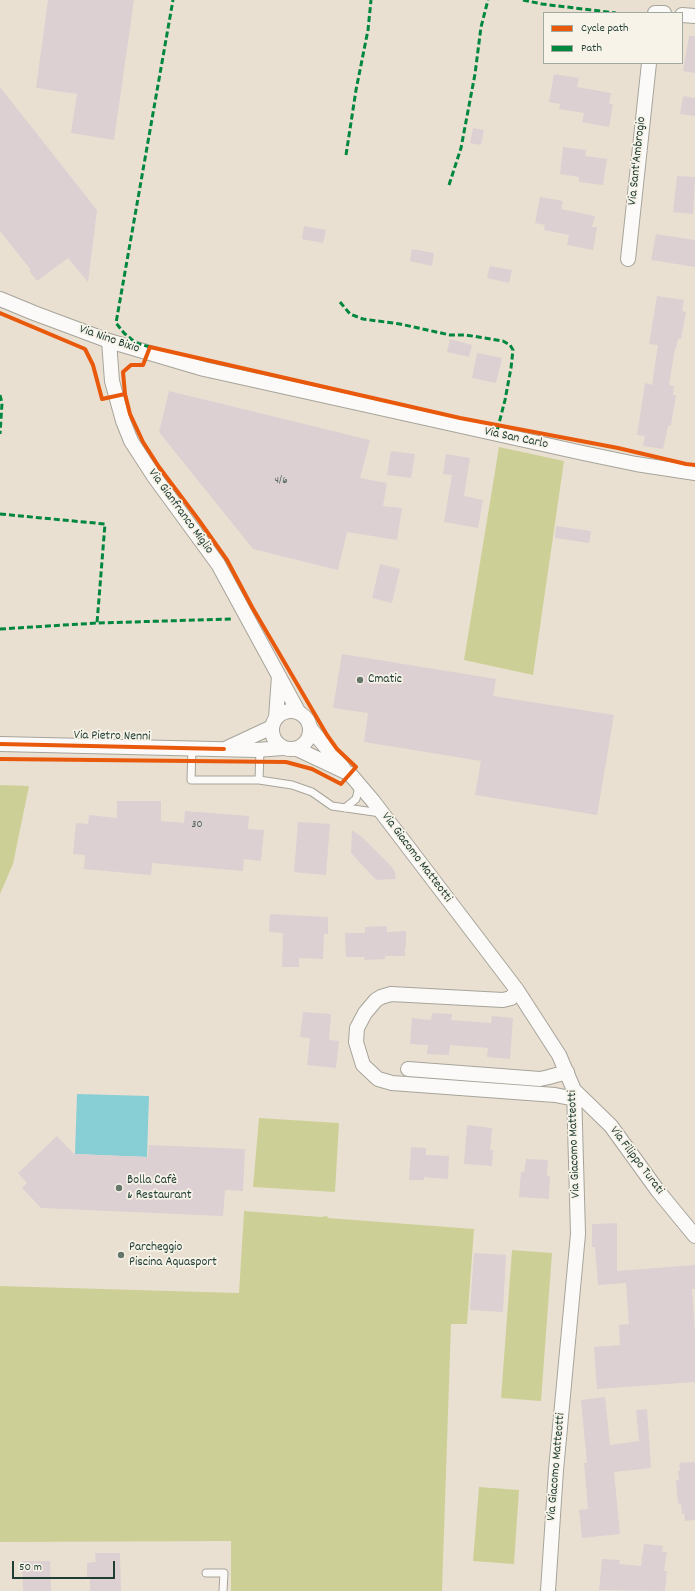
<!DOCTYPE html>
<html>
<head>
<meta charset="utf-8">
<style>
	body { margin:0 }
	#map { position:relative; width:695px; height:1591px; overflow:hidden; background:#eae0d2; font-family:Dekko,sans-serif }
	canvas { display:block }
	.legend { position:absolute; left:543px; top:12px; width:140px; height:52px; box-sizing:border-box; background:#f7f3e8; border:1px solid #a1aaa0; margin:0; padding:5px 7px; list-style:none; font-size:12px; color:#1f3d34 }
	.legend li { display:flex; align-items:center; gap:8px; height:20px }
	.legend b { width:20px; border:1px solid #a1aaa0 }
	.scale { position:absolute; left:12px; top:1561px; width:103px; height:18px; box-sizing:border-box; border:2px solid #1f3d34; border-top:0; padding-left:5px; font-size:12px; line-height:14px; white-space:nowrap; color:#1f3d34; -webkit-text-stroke:3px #f7f3e8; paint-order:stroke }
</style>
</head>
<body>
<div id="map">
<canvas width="695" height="1591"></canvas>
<ul class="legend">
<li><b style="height:5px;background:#e8590c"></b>Cycle path</li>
<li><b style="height:5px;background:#00873e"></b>Path</li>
</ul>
<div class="scale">50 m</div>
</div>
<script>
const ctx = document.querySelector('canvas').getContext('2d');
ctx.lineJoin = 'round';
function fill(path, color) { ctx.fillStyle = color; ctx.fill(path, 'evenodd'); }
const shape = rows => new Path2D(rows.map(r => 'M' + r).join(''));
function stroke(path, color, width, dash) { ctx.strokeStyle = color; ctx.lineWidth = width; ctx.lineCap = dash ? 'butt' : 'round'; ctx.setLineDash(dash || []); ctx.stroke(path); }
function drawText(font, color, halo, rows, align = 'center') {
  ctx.font = font + ' Dekko,sans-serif'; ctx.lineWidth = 3.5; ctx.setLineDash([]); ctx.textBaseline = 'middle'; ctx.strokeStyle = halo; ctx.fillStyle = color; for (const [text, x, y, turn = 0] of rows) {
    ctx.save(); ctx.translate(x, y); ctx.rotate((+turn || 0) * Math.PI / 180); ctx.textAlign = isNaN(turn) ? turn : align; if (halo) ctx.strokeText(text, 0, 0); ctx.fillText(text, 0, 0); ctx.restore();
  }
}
fill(shape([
	[499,447,564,461,533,675,464,660],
	[0,785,29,786,13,864,0,894],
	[259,1118,339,1123,335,1192,253,1187],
	[244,1211,321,1217,327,1216,328,1218,474,1229,467,1324,451,1324,442,1591,231,1591,231,1541,0,1542,0,1286,239,1293],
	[512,1250,552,1253,541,1401,501,1398],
	[479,1487,519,1490,514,1564,473,1561]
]), '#cdd096');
fill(shape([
	[77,1094,149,1096,147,1157,75,1154]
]), '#87ced5');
fill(shape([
	[48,0,134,0,114,140,71,133,77,94,36,88],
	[689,36,695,36,695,73,683,71],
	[554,74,579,78,577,87,611,93,609,104,613,104,609,127,582,122,584,113,559,109,560,104,549,102],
	[0,87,97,210,88,282,68,258,37,281,29,271,31,270,0,231],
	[683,96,695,98,695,116,680,114],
	[473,128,484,130,481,145,470,143],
	[563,147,586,150,585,156,607,159,603,185,579,182,579,177,560,174],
	[677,176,695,177,693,214,673,212],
	[540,197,563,201,561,209,595,216,592,227,597,227,593,250,567,245,569,235,544,230,545,225,535,223],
	[304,226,326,230,323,243,302,239],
	[656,234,695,240,695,267,651,260],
	[412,249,434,253,432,266,410,261],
	[490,266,512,270,509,283,487,278],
	[657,296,684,300,682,311,686,312,681,339,678,339,676,348,675,348,669,385,674,386,673,395,676,395,671,425,668,426,663,449,643,446,645,436,637,435,645,383,652,385,658,345,649,344],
	[450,339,472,345,469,357,447,352],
	[477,353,502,358,496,383,472,378],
	[169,391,370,440,360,478,387,483,383,506,402,508,397,540,347,532,338,570,253,549,159,432],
	[391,451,415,454,411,478,387,475],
	[446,454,470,458,464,496,483,500,478,528,444,522,452,475,443,474],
	[556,526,591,531,589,543,555,538],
	[380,564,400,569,392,603,372,598],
	[342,654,496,679,493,696,614,715,597,815,475,795,481,761,364,742,368,713,333,708],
	[117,801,161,801,161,821,184,823,185,811,249,816,248,829,264,830,261,861,244,859,243,871,152,863,151,875,84,869,85,855,73,854,76,823,88,824,89,815,117,818],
	[298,822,330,824,326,875,294,872],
	[352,830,363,838,391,866,395,872,396,879,376,880,351,853],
	[270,914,328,917,328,934,324,934,323,959,299,958,299,967,282,967,283,933,269,932],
	[387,926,387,932,406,931,406,948,405,948,405,956,385,956,385,959,364,960,365,957,346,957,345,933,365,933,365,927],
	[303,1012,331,1014,329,1040,339,1041,336,1068,307,1065,310,1038,300,1037],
	[432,1013,452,1014,451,1020,491,1023,492,1016,513,1018,510,1059,487,1057,488,1048,450,1045,449,1055,427,1054,428,1045,410,1044,412,1018,431,1020],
	[467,1125,492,1128,490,1150,493,1150,492,1166,464,1164],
	[57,1136,74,1154,148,1157,149,1145,245,1149,243,1191,225,1190,223,1216,41,1208,22,1188,27,1183,18,1173],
	[411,1147,426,1148,426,1155,449,1156,448,1179,424,1177,424,1180,409,1180],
	[526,1159,548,1160,547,1176,550,1176,549,1199,519,1197,521,1172,524,1172],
	[617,1223,617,1271,695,1265,695,1289,692,1289,695,1332,695,1382,597,1389,594,1347,620,1345,619,1325,629,1324,626,1283,598,1285,595,1247,592,1247,592,1224],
	[474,1253,506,1255,503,1312,470,1310],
	[605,1397,610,1445,639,1441,636,1410,647,1409,651,1468,614,1472,620,1534,582,1538,579,1510,588,1509,584,1463,587,1463,581,1400],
	[695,1462,695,1520,685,1521,684,1513,682,1514,681,1503,678,1504,676,1480,679,1480,678,1471,680,1470,679,1463],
	[644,1544,663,1546,662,1552,667,1552,664,1571,667,1571,665,1591,599,1590,602,1559,620,1560,619,1564,641,1566],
	[95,1553,120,1553,121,1591,90,1591,90,1578,87,1578,87,1563,96,1562],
	[22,1561,50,1561,51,1591,23,1591]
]), '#dcd0d2');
const lane = shape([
	[192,748,191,780,259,780,292,785,312,792,332,806,381,813],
	[259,780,260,750],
	[345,808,356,799,358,791,357,785],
	[206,1573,224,1573,223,1591]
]);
const street = shape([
	[655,13,664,13],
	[682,15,695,16],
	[628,259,649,63],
	[0,299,34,313,109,341,204,369,583,453,636,464,695,473],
	[109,341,112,381,123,421,131,441,153,475,218,564,299,713],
	'272 730a19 19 0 1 1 38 0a19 19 0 1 1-38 0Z',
	[276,718,279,676],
	[310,728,343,768],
	[0,744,256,750,283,748],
	[227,748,272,727],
	[297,749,350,774,373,801,517,990,559,1055,574,1090,578,1234,556,1470,548,1591],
	[517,990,511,998,503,1000,391,994,381,997,376,1000,365,1013,357,1028,356,1042,363,1065,378,1079,392,1083,555,1095,575,1099],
	[408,1069,540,1079,549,1077,567,1072],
	[574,1090,611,1126,658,1191,695,1236]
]);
stroke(lane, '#a6a49a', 9);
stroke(street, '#a6a49a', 16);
stroke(lane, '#fcfaf8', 7);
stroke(street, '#fcfaf8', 14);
stroke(shape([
	[523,0,542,4,616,13],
	[346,155,356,90,368,30,371,0],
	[449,185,461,148,475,74,481,27,488,0],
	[340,302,350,314,363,319,400,324,450,335,466,335,503,341,510,345,513,350,511,368,505,400,496,435],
	[150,347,136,343,124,333,116,323,173,0],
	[0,395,2,403,0,434],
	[0,514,105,524,97,623],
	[0,629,97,623,232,619]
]), '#00873e', 3, [6, 3]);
stroke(shape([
	[0,313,85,349,93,365,102,399,125,394],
	[0,744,224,749],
	[0,759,286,762,312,769,341,784,356,767,337,749,327,735,252,607,227,560,198,519,159,467,143,442,130,414,125,394,123,372,131,365,143,365,150,347,460,418,618,448,686,464,695,465]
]), '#e8590c', 4);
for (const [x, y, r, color] of [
	[360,680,4,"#66766b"],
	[119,1188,4,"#66766b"],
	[121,1255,4,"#66766b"]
]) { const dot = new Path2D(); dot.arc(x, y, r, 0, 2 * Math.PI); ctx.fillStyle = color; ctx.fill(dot); stroke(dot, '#f7f3e8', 1.5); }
drawText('11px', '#4e625c', null, [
	["4/6",281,481],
	["30",197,825]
]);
drawText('13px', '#1f3d34', '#f7f3e8', [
	["Via Sant'Ambrogio",638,161,-84],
	["Via Nino Bixio",109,340,19],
	["Via San Carlo",516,439,12],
	["Via Gianfranco Miglio",180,512,54],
	["Via Pietro Nenni",112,737,1],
	["Via Giacomo Matteotti",416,858,53],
	["Via Giacomo Matteotti",575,1144,-92],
	["Via Filippo Turati",636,1161,53],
	["Via Giacomo Matteotti",557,1467,-85]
]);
drawText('13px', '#1f3d34', '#f7f3e8', [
	["Cmatic",368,680],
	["Bolla Cafè",127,1181],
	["& Restaurant",127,1196],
	["Parcheggio",129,1248],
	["Piscina Aquasport",129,1263]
], 'left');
</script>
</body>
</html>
